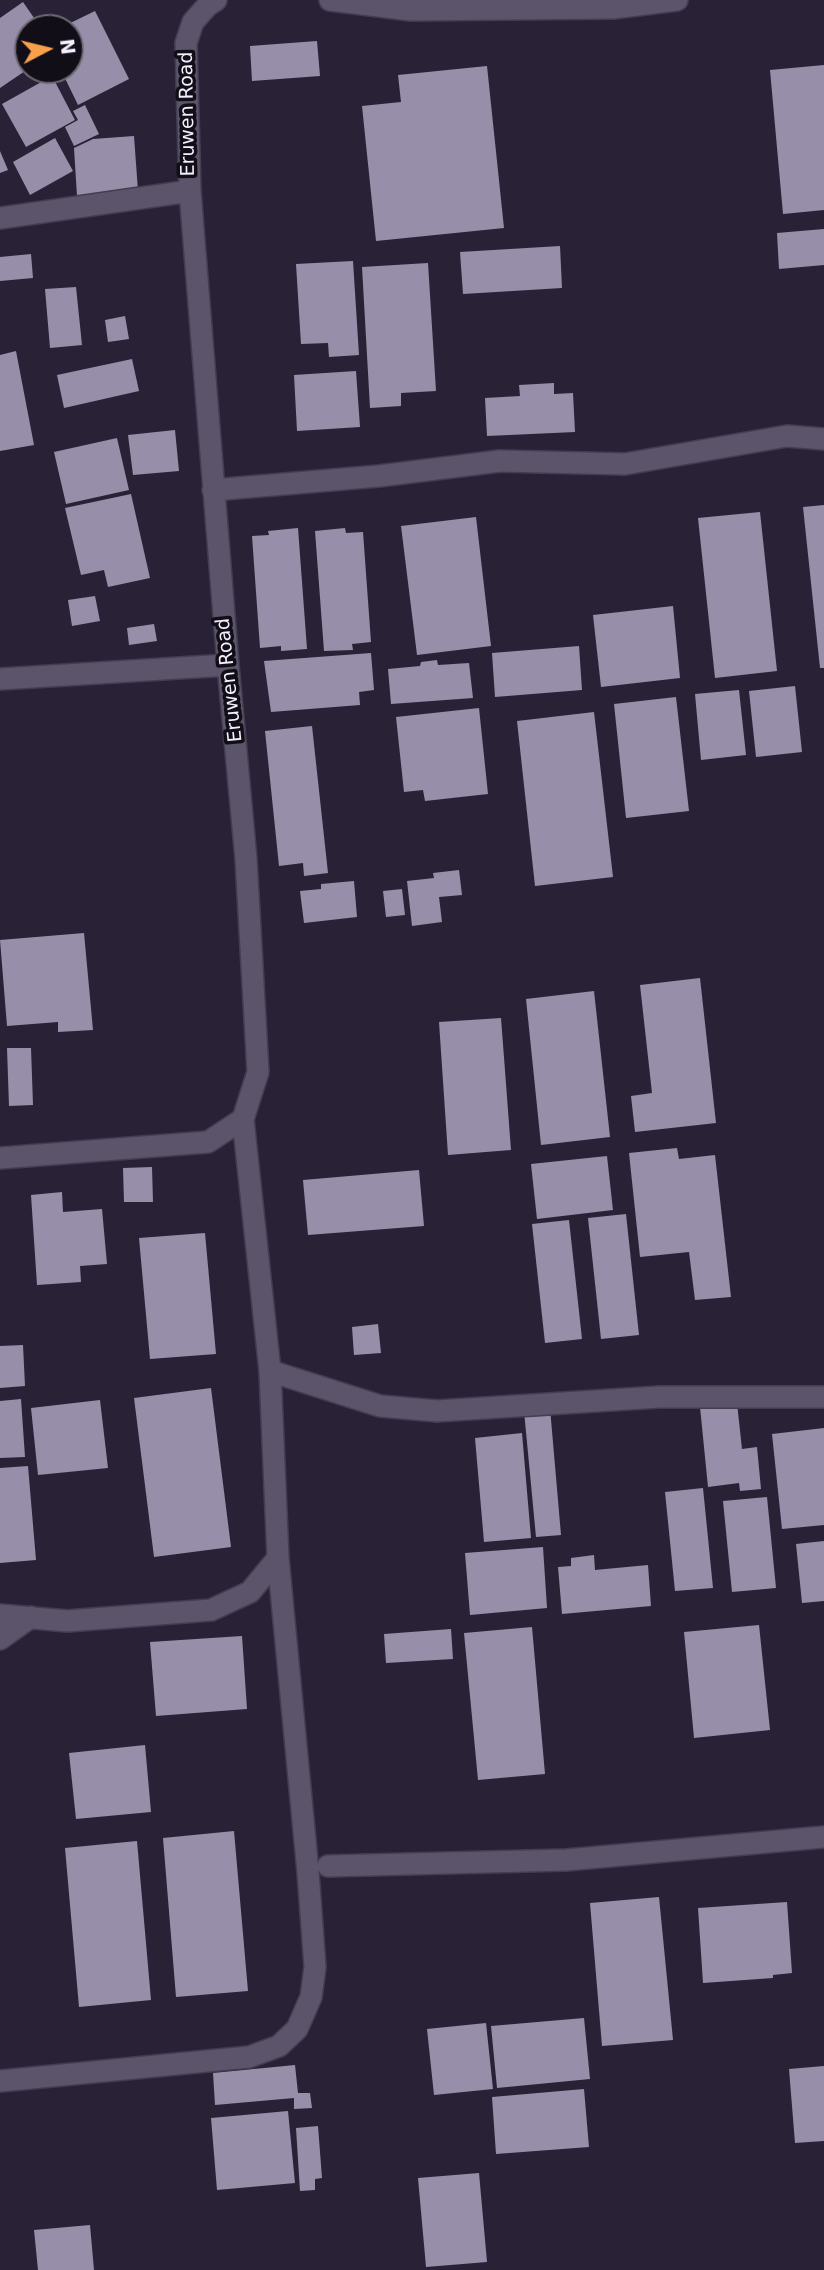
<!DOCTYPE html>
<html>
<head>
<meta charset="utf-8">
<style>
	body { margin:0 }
	#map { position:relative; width:824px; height:2270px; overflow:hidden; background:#292237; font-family:"DejaVu Sans",sans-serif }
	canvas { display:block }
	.north { position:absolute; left:14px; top:14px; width:70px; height:70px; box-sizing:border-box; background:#110e17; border:2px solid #6c6873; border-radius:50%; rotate:83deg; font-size:19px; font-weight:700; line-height:28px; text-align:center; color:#f4effe }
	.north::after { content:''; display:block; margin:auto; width:24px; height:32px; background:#f9a04d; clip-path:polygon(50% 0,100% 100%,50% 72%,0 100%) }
</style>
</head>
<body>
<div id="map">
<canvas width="824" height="2270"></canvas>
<div class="north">N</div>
</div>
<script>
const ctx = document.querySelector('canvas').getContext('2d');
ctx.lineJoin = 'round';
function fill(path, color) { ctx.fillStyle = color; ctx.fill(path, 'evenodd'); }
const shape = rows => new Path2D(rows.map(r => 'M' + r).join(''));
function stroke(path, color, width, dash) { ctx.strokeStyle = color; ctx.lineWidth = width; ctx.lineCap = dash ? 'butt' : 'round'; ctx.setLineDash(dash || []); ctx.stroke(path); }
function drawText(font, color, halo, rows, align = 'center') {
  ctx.font = font + ' "DejaVu Sans",sans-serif'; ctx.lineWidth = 7; ctx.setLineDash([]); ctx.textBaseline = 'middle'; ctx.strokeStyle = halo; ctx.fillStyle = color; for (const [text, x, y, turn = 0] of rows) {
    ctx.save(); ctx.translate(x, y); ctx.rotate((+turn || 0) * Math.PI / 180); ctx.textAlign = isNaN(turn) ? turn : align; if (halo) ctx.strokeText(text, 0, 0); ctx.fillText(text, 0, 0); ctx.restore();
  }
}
fill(shape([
	[23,2,41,28,28,28,28,41,24,44,28,50,28,69,0,88,0,18],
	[95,11,129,79,78,105,61,70,70,70,70,28,60,28],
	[317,41,320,76,252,81,250,46],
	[824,65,824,210,783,214,770,70],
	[487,66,504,228,376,241,362,106,401,102,398,75],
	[52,76,75,120,26,147,2,104],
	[85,105,99,134,74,146,65,127,78,120,73,111],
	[134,136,138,191,77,196,74,148,93,139],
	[55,138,73,171,30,195,13,162],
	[0,151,8,170,0,173],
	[824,229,824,265,779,269,777,233],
	[560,246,562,288,463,294,460,252],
	[31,254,33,278,0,281,0,257],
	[353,261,359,355,329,357,328,343,301,344,296,264],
	[428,263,436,391,401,393,401,406,370,408,362,267],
	[76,287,82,345,50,348,45,289],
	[125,316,129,339,108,342,105,320],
	[16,351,34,445,0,451,0,355],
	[132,359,139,391,64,408,57,375],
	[356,371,360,427,297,431,294,375],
	[554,383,554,394,573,393,575,432,487,436,485,398,520,396,519,385],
	[175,430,179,471,133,475,128,435],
	[117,438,129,490,66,504,54,452],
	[131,494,150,578,108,587,104,570,81,575,65,508],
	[824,505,824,668,820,668,803,507],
	[760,512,777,671,715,678,698,518],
	[476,517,491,646,417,655,401,526],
	[298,528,307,649,281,651,281,646,260,648,252,536,269,535,268,531],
	[345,528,346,533,363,532,371,642,352,644,353,650,324,651,315,531],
	[95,596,100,621,72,626,68,600],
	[673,606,680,678,601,687,593,615],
	[154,624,157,641,129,645,127,628],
	[579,646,582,690,495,697,492,653],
	[371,653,374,690,359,692,360,705,271,712,264,661],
	[437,660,438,665,469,663,473,698,391,704,388,669,420,666,421,662],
	[795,686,802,752,756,757,749,691],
	[739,690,746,755,701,760,695,694],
	[676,697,689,811,626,818,614,704],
	[479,708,488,794,425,801,423,790,404,792,396,717],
	[594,712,613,877,535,886,517,721],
	[312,726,328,873,304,876,303,863,279,866,265,731],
	[459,870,462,895,439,897,442,922,412,926,407,881,434,878,433,873],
	[354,881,357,917,304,923,300,891,321,889,321,884],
	[402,889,405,915,386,917,383,891],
	[84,933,93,1030,58,1032,58,1022,7,1026,0,940],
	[700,978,716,1123,635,1132,631,1096,652,1093,640,985],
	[594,991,610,1137,541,1145,526,999],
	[501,1018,511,1150,448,1155,439,1022],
	[7,1048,31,1048,33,1105,9,1106],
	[677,1148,679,1159,715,1155,731,1297,695,1300,689,1252,640,1257,629,1153],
	[607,1156,613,1210,537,1219,531,1164],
	[152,1167,153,1202,124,1202,123,1168],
	[419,1170,424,1226,308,1235,303,1180],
	[62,1192,63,1212,102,1209,107,1264,80,1266,81,1282,37,1285,31,1195],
	[626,1214,639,1335,601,1339,588,1218],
	[569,1220,582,1339,545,1343,532,1224],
	[205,1233,216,1354,150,1359,139,1238],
	[378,1324,381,1353,354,1355,352,1327],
	[23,1345,25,1386,0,1388,0,1346],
	[211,1388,231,1547,154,1557,134,1398],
	[21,1399,25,1457,0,1458,0,1401],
	[100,1400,108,1468,38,1475,31,1408],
	[737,1403,742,1449,757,1447,761,1489,740,1491,739,1483,708,1487,700,1407],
	[550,1408,561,1535,536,1537,524,1411],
	[824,1428,824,1525,782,1529,772,1434],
	[522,1433,531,1538,484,1542,475,1438],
	[28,1466,36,1560,0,1563,0,1468],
	[703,1488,713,1588,675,1591,665,1492],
	[767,1497,776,1588,732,1592,723,1501],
	[824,1541,824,1601,802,1603,796,1544],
	[543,1547,547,1608,470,1615,465,1553],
	[594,1555,595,1570,648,1565,651,1606,562,1614,558,1567,571,1566,571,1558],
	[759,1625,770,1730,694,1738,684,1632],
	[532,1627,545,1774,478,1780,464,1633],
	[451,1629,453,1659,386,1663,384,1634],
	[242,1636,247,1709,156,1716,150,1642],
	[145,1745,151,1812,76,1819,69,1753],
	[234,1831,248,1991,176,1997,163,1838],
	[137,1841,151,2000,79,2007,65,1848],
	[659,1897,673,2040,602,2046,590,1903],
	[787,1902,792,1973,773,1975,773,1978,703,1983,698,1908],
	[584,2018,590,2079,497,2088,491,2026],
	[486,2023,493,2089,434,2095,427,2029],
	[295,2065,298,2093,310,2093,312,2108,294,2109,294,2098,215,2105,213,2073],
	[824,2066,824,2141,795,2143,789,2069],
	[584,2089,589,2147,496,2154,492,2097],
	[288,2111,295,2183,217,2190,211,2118],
	[318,2126,322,2178,315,2179,315,2190,300,2191,296,2128],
	[479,2173,487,2262,426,2267,418,2178],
	[90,2225,94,2270,38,2270,34,2230]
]), '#978fa9');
const minor = shape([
	[0,218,190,191],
	[213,490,379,476,500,461,625,464,787,436,824,439],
	[0,679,228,665],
	[0,1158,208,1142,243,1119,258,1072,246,859,228,665,190,191,186,43,193,22,208,5],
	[270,1371,380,1406,437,1411,659,1397,824,1397],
	[0,1615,67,1621,211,1610,250,1592,278,1558],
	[0,1639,31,1617],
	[328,1866,566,1860,824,1837],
	[0,2081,249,2057,279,2046,297,2029,311,1997,315,1967,308,1872,278,1558,270,1371,243,1119]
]);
const tertiary = shape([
	[330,0,411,10,613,8,677,0],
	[208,5,216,0]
]);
stroke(minor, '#443d4f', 24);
stroke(tertiary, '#443d4f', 24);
stroke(minor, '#5b546b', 21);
stroke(tertiary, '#5b546b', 21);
drawText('19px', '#f4effe', '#110e17', [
	["Eruwen Road",188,114,-91],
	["Eruwen Road",230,680,-96]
]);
</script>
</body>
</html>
